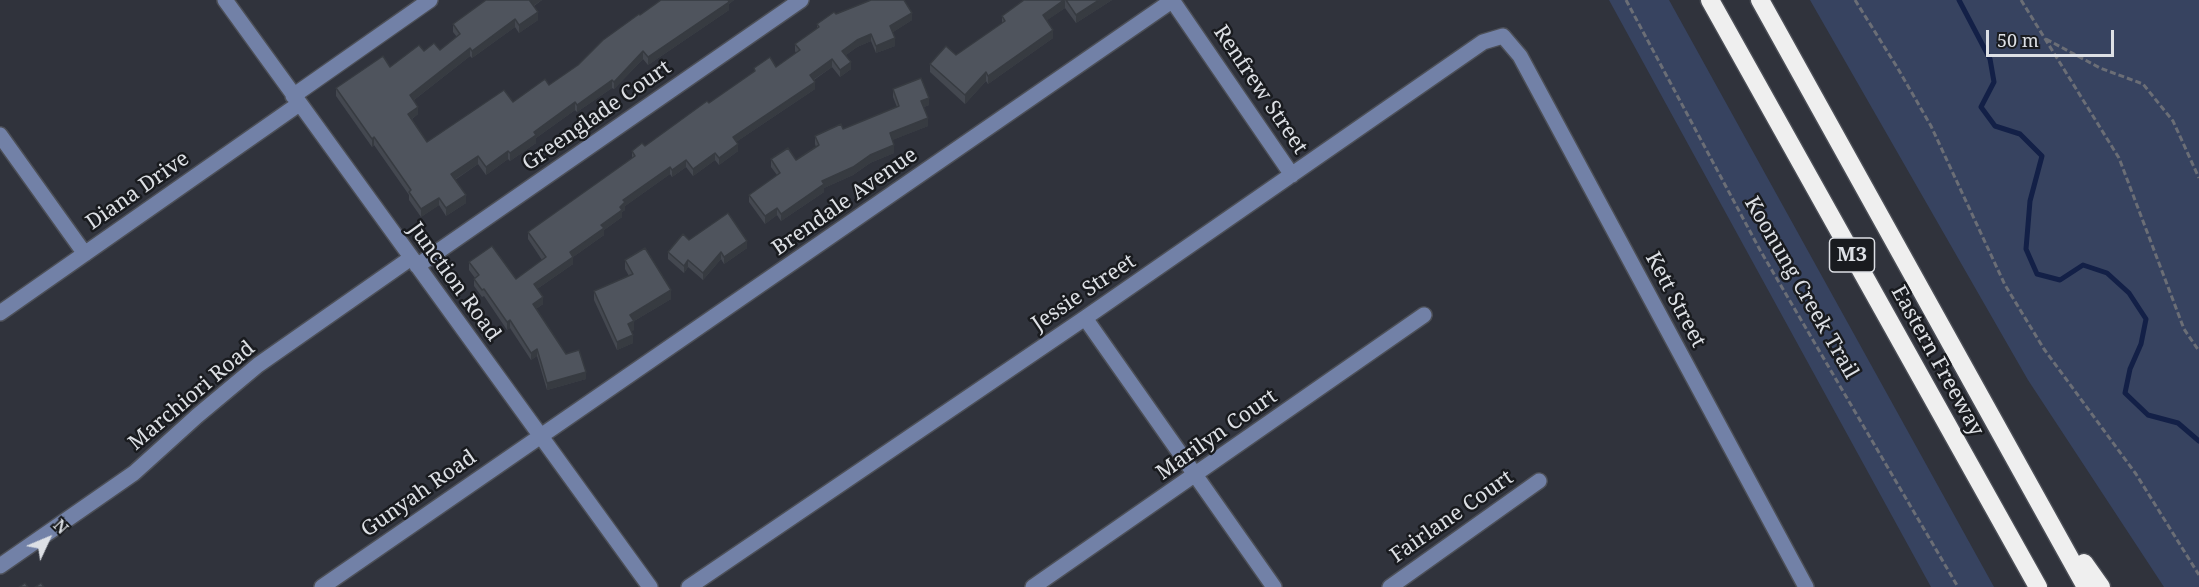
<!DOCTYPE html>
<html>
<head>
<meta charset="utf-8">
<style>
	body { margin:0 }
	#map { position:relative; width:2199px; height:587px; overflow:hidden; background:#30333c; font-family:"Noto Serif",serif }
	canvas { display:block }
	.north { position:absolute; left:18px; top:509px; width:60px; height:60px; -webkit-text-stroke:4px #191b1f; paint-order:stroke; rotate:46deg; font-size:16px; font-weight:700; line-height:24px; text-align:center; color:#dde0e5 }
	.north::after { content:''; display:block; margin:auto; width:21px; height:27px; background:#dde0e5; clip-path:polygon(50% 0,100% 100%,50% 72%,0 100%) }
	.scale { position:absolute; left:1986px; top:30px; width:128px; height:27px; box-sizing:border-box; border:3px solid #dde0e5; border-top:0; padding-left:8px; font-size:18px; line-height:21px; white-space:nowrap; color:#dde0e5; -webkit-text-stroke:4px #191b1f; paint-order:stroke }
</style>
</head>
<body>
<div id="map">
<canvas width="2199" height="587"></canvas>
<div class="north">N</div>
<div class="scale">50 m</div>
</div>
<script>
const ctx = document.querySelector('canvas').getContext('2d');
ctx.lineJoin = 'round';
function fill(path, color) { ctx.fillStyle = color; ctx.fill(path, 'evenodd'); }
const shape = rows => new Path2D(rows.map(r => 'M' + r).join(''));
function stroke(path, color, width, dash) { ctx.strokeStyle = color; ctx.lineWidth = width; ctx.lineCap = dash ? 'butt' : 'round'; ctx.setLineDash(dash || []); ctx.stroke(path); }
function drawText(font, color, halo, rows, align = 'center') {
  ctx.font = font + ' "Noto Serif",serif'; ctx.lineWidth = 5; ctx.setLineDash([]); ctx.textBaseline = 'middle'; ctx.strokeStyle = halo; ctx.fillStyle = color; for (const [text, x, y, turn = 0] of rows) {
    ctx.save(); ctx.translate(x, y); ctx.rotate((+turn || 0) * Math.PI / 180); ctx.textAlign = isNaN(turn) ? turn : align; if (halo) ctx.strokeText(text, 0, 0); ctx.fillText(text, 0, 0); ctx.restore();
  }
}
fill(shape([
	[1609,0,1669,0,1994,587,1931,587],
	[1810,0,2199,0,2199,587,2164,587,2028,380]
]), '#374360');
stroke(shape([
	[1959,0,1990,59,1994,82,1981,107,1995,126,2020,134,2042,156,2030,201,2026,249,2037,274,2060,280,2083,265,2107,273,2129,293,2146,319,2141,344,2130,369,2125,393,2148,415,2178,423,2199,441]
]), '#132047', 5);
const minor = shape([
	[225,0,650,587],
	[1172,0,1292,175],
	[293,96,430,0],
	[0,135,85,254],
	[417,266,801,0],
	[0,313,299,104],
	[1085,318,1274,587],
	[0,566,134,473,197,416,258,365,411,258],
	[322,587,1173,0],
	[689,587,1085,318,1483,42,1503,36,1520,56,1806,587],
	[1033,587,1424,315],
	[1390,587,1539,481]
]);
const highway = shape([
	[1710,0,2038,587],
	[1760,0,2086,587],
	[2084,563,2101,587]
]);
stroke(minor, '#4c4f57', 18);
stroke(highway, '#4c4f57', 21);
stroke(shape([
	[1626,0,1760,250,1958,587],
	[1855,0,1897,67,1931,126,2005,285,2044,349,2136,474,2199,575],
	[2021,0,2119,158,2184,329,2199,351],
	[2046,39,2100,68,2143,84,2173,121,2199,178]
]), '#6b6e76', 3, [6, 3]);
stroke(minor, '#7281a7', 15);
stroke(highway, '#efefef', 18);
fill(shape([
	[486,0,542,0,534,6,538,20,519,33,515,27,472,58,470,56,414,100,418,114,412,119,427,142,549,85,578,65,640,15,661,0,734,0,729,4,729,10,648,65,643,59,614,89,612,88,577,112,575,110,536,138,536,143,510,161,508,159,486,175,478,164,455,180,466,203,446,216,439,205,421,217,409,200,409,195,374,145,372,147,336,96,336,88,390,67,424,51,440,50,457,37,453,32,453,24],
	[1024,0,1112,0,1076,23,1065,8,1047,20,1053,38,988,84,986,81,965,104,930,72,930,64,956,55,1002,23,1002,16],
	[836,14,912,20,893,32,895,46,876,53,871,41,857,47,846,55,851,69,840,77,832,67,814,80,815,89,736,142,738,151,719,165,715,160,693,176,686,167,672,177,670,174,625,206,625,210,622,212,622,217,604,230,604,235,573,257,573,264,537,289,543,304,536,309,566,354,586,379,547,390,537,356,531,360,510,328,507,330,484,296,482,297,474,286,474,279,475,278,469,270,469,262,516,279,542,260,528,239,528,232,632,158,632,151,645,146,709,103,754,72,754,68,776,67,796,53,795,51,795,44,817,28,817,24],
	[893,89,929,105,924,107,928,126,892,140,894,153,870,163,853,175,824,188,824,192,781,221,777,215,765,224,749,202,749,195,777,175,771,167,771,159,796,160,816,147,815,144,815,136,843,129,897,107,893,97],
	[689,240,747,248,724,264,721,259,703,280,688,267,684,273,668,259,668,252],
	[625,260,671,299,634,321,634,330,631,331,633,343,617,350,594,300,594,291,629,276,625,269]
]), '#444850');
fill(shape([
	[531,0,542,0,530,8],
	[726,0,734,0,729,4,729,10,648,65,648,57],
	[1065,0,1065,8,1043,23,1043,15],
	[1099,0,1112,0,1076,23,1076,15],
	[538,12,538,20,519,33,519,25],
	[912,13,912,20,890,34,890,26],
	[515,19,515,27,472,58,472,51],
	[1053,30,1053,38,988,84,988,76],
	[871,34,871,41,857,47,842,58,842,51,857,40],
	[895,38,895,46,876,53,876,46],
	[470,48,470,56,410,103,410,95],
	[643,51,643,59,614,89,614,82],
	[832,59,832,67,810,82,810,75],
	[851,62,851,69,840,77,840,70],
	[986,72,986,81,965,104,965,95],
	[612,80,612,88,577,112,577,105],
	[815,82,815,89,733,144,733,137],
	[929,98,929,105,921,108,921,101],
	[575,102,575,110,536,138,536,143,510,161,510,153,534,132],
	[418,107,418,114,408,122,408,114],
	[928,118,928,126,890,141,890,133],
	[374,137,374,145,372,147,372,139],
	[738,144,738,151,719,165,719,158],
	[894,145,894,153,870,163,853,175,824,188,824,192,781,221,781,214,822,181,870,155],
	[508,151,508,159,486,175,486,167],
	[715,153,715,160,693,176,693,169],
	[478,156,478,164,451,182,451,174],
	[686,160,686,167,672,177,672,170],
	[670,167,670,174,625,206,625,210,622,212,622,217,604,230,604,235,573,257,573,264,534,291,534,284,601,225,620,207,623,200],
	[466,195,466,203,446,216,446,208],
	[439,198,439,205,421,217,421,209],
	[777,208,777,215,765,224,765,216],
	[747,241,747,248,724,264,724,257],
	[721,252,721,259,703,280,703,273],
	[688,260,688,267,684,273,684,266],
	[671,290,671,299,634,321,634,330,628,333,628,324,630,315],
	[543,297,543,304,533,311,533,304],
	[510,320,510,328,507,330,507,322],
	[633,335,633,343,617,350,617,342],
	[537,349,537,356,531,360,531,353],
	[586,372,586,379,547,390,547,383]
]), '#373b41');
const building = shape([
	[486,0,531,0,530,1,538,12,519,25,515,19,472,51,470,48,410,95,418,107,408,114,427,142,504,90,513,102,545,79,549,85,578,65,603,40,639,14,640,15,661,0,728,0,729,2,648,57,643,51,614,82,612,80,577,105,575,102,534,132,536,135,510,153,508,151,486,167,478,156,451,174,466,195,446,208,439,198,421,209,409,192,411,190,374,137,372,139,336,88,383,56,390,67,419,45,424,51,434,43,440,50,460,34,453,24,486,0],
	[871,0,904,0,912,13,890,26,895,38,876,46,871,34,857,40,842,51,851,62,840,70,832,59,810,75,815,82,733,137,738,144,719,158,715,153,693,169,686,160,672,170,670,167,623,200,625,202,620,207,622,210,601,225,604,228,570,252,573,257,534,284,543,297,533,304,566,354,579,350,586,372,547,383,537,349,531,353,510,320,507,322,484,289,482,290,474,279,479,275,469,262,492,246,516,279,546,257,528,232,635,156,632,151,642,143,645,146,707,101,709,103,755,71,754,68,770,57,776,67,800,50,795,44,819,27,817,24,834,12,836,14,871,0],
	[1024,0,1064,0,1043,15,1053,30,988,76,986,72,965,95,930,64,946,46,956,55,1005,21,1002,16,1024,0],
	[1066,0,1099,0,1076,15,1066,0],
	[921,78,929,98,921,101,928,118,890,133,894,145,870,155,853,167,822,181,824,184,781,214,777,208,765,216,749,195,780,173,771,159,788,148,796,160,819,145,815,136,841,124,843,129,899,106,893,89,921,78],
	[728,213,747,241,724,257,721,252,703,273,688,260,684,266,668,252,683,234,689,240,728,213],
	[645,248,671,290,630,315,634,321,628,324,633,335,617,342,594,291,633,274,625,260,645,248],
	[25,583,28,587,19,587,25,583],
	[41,583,44,587,35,587,41,583]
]);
fill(building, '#4f545d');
stroke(building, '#373b41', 1.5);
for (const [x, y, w] of [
	[1852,255,45]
]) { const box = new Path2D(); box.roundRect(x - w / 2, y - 17, w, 34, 4.5); ctx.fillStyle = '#191b1f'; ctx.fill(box); stroke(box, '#dde0e5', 1.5); }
drawText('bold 20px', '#dde0e5', null, [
	["M3",1852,255]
]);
drawText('21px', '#dde0e5', '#191b1f', [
	["Renfrew Street",1260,90,56],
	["Greenglade Court",597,116,-35],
	["Diana Drive",138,191,-35],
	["Brendale Avenue",845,202,-35],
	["Junction Road",454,282,54],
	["Koonung Creek Trail",1801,288,60],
	["Jessie Street",1084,293,-34],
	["Kett Street",1675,300,62],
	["Eastern Freeway",1937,361,61],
	["Marchiori Road",192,396,-40],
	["Marilyn Court",1217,435,-35],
	["Gunyah Road",419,494,-35],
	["Fairlane Court",1452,517,-35]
]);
</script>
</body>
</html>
